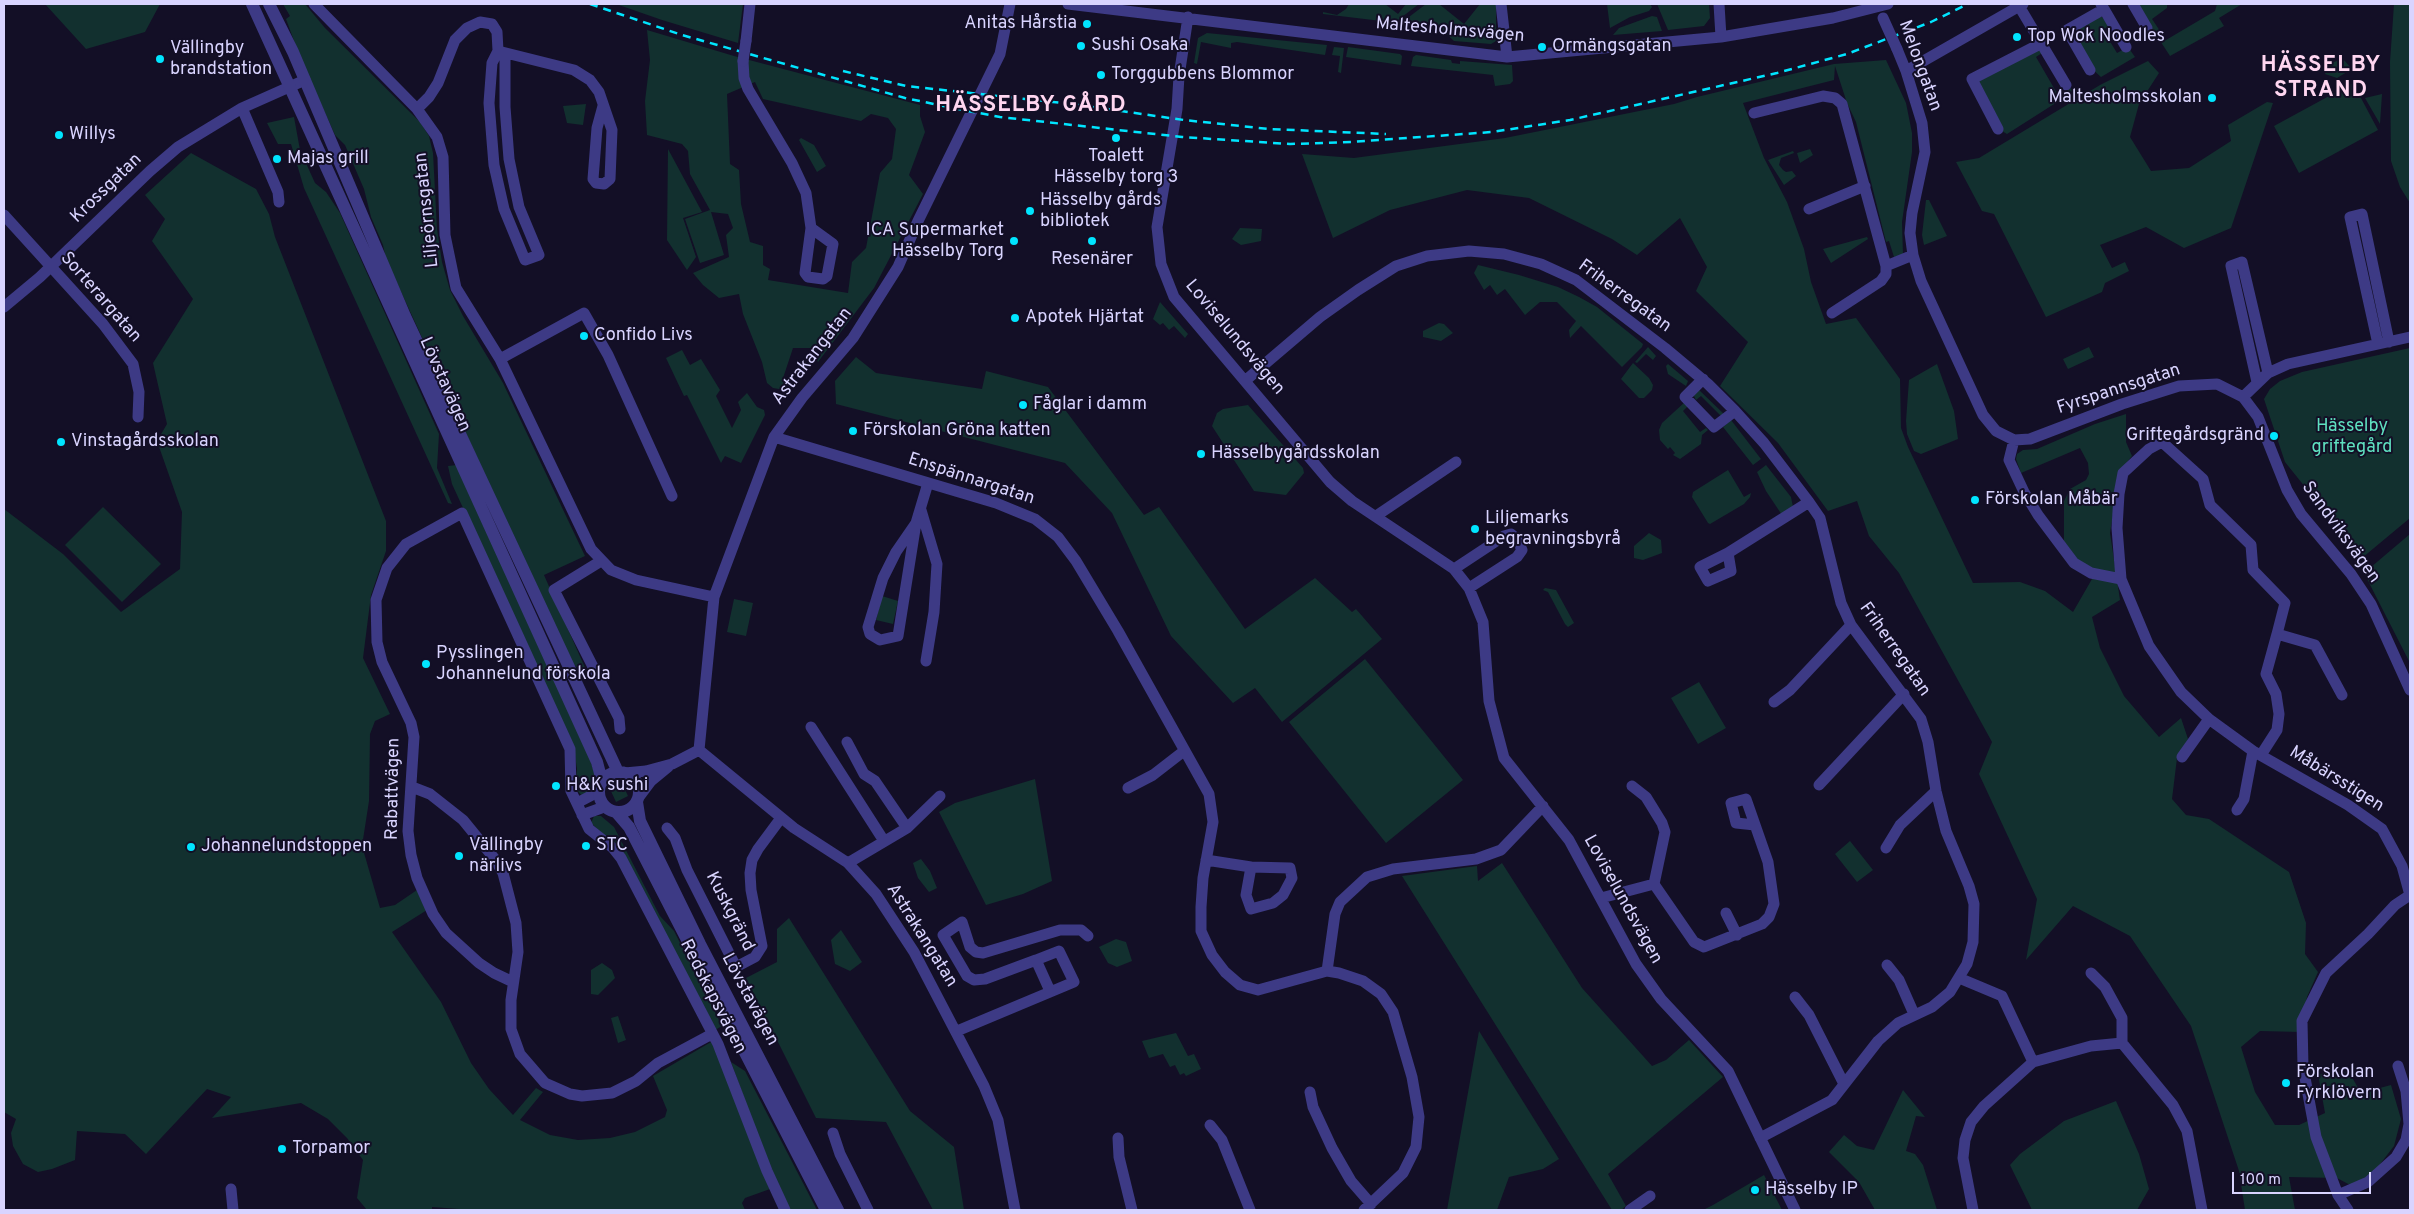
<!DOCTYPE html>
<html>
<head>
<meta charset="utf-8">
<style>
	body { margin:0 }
	#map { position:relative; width:2414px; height:1214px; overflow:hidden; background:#130f26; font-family:Overpass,sans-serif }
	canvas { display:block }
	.frame { position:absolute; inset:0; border:5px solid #d9d4ff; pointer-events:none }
	.scale { position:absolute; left:2232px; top:1172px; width:139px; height:22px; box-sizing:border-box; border:2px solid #d9d4ff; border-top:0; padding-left:6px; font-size:15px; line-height:18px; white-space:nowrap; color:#d9d4ff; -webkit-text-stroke:4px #130f26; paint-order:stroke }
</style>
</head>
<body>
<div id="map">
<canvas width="2414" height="1214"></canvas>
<div class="frame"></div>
<div class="scale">100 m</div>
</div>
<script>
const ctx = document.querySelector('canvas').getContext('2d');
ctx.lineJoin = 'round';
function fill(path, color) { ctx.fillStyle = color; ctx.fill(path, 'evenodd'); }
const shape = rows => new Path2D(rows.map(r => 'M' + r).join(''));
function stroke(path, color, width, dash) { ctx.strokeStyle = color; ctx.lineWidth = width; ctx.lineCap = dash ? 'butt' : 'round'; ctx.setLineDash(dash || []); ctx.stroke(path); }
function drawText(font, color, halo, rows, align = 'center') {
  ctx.font = font + ' Overpass,sans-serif'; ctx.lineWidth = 4; ctx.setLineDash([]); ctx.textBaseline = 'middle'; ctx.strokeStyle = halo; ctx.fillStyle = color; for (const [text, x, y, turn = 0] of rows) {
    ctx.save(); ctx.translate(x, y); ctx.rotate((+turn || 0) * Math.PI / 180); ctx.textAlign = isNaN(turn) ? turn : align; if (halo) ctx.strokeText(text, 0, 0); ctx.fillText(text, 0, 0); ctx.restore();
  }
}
fill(shape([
	[45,4,160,4,145,32,86,49],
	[283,4,305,4,325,28,420,122,429,136,433,153,437,229,442,262,450,290,463,316,503,383,585,556,544,575,586,670,581,672,570,660,386,259,383,245,371,217,364,189,345,145,335,135,300,57,286,19,290,16],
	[616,4,743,4,738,43,662,20],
	[1349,4,1385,4,1398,14,1406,4,1419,4,1398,20,1398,23,1323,14,1323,12,1337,15,1346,9],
	[1426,4,1439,4,1464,24,1480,4,1496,4,1496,41,1491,44,1454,41,1440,28,1403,23,1405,20],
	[1607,4,1650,4,1652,7,1649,11,1630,17,1610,28],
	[1657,4,1709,4,1710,18,1704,26,1668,30],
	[2136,4,2167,4,2167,8,2152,19,2166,40,2215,11,2217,4,2242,4,2219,18,2224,26,2170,56],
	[2394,4,2410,4,2410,203,2400,187,2391,161,2390,62],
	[2100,15,2110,25,2103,30,2117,53,2128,47,2135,57,2101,77,2091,68,2075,32,2078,28],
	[1652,16,1657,17,1662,31,1613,35,1619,28],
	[647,30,734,56,920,105,920,116,925,132,909,175,923,194,874,288,818,362,811,348,793,348,783,378,785,390,773,388,767,383,762,362,743,314,739,294,719,298,703,285,693,273,729,257,726,235,733,228,728,214,711,212,724,255,700,263,685,219,710,210,690,174,688,151,682,144,647,135,645,101,650,60],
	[755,82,763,99,861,121,871,114,888,118,896,129,892,159,880,173,866,248,852,262,848,293,768,280,770,269,763,265,763,246,750,242,741,204,739,170,730,164,727,94],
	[1207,33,1327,45,1325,55,1237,42,1231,43,1231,48,1201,42,1197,64,1194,63,1198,38],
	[1334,47,1344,48,1341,73,1338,72,1340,56,1332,55],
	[1348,47,1400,54,1402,56,1401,65,1346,57],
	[2039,48,2042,53,2036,57,2058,95,2071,88,2073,92,2007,134,2002,131,1979,82,1982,77],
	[1416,55,1451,60,1452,63,1460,64,1460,61,1512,65,1513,81,1510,84,1495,86,1493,75,1411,66,1413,57],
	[2343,59,2352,69,2337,78,2325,74,2328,64],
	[1886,60,1906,103,1912,133,1912,152,1902,222,1903,255,1894,257,1889,241,1886,242,1856,122,1847,103,1835,66,1834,80,1743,103,1764,158,1787,202,1804,249,1811,282,1826,324,1856,318,1900,379,1901,428,1908,447,1973,583,2020,582,2045,591,2073,612,2092,579,2064,541,2064,501,2070,489,2086,480,2089,474,2088,463,2080,448,2021,473,2016,459,2017,454,2023,450,2037,449,2095,424,2126,414,2126,442,2132,456,2120,471,2110,533,2120,600,2092,617,2100,648,2124,696,2159,737,2181,718,2188,739,2177,758,2172,799,2186,815,2209,819,2289,872,2306,923,2305,954,2318,972,2307,997,2301,1032,2260,1031,2241,1047,2255,1092,2275,1125,2299,1125,2325,1113,2318,1074,2349,1072,2361,1093,2391,1085,2401,1119,2394,1146,2374,1172,2352,1186,2337,1178,2289,1177,2295,1210,2245,1210,2239,1171,2191,1026,2130,936,2073,906,2026,960,2037,899,1979,774,1992,742,1899,573,1869,536,1857,501,1828,511,1778,443,1720,386,1748,342,1696,291,1707,267,1680,218,1637,255,1612,239,1529,198,1467,190,1390,210,1333,238,1302,154,1354,158,1505,138,1674,104,1697,97,1834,64],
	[2148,61,2159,73,2139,104,2130,137,2151,171,2189,168,2231,141,2228,125,2267,102,2273,103,2231,228,2184,248,2146,227,2100,245,2112,268,2125,262,2129,271,2105,283,2102,292,2046,317,1994,214,1982,211,1956,162,1979,158,2100,85],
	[2353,83,2378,130,2299,173,2274,126],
	[2382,94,2380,124,2365,98],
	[586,104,583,125,567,123,563,106],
	[294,117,300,150,315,183,326,192,340,213,439,434,437,468,452,504,448,503,304,188,291,144,278,144,267,123],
	[801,138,814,145,826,166,817,172,799,140],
	[668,149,702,212,683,218,696,257,687,270,667,240],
	[1810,149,1813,155,1800,163,1797,153],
	[1793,151,1794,153,1781,158,1779,165,1783,170,1786,172,1792,171,1796,176,1784,185,1768,160],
	[191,153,256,189,269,214,275,237,386,521,386,551,371,595,363,658,390,714,375,721,370,734,369,801,362,846,380,908,395,905,417,890,427,910,392,932,441,1002,471,1063,489,1089,513,1115,536,1088,543,1092,520,1120,550,1135,578,1140,610,1138,635,1132,665,1117,667,1110,653,1076,711,1042,719,1056,770,1189,745,1198,742,1203,745,1210,473,1210,432,1207,432,1210,367,1210,357,1198,363,1160,347,1138,328,1119,301,1103,212,1118,231,1097,207,1089,146,1154,125,1134,77,1131,75,1160,52,1169,38,1172,23,1164,13,1146,11,1133,16,1119,4,1112,4,509,63,554,121,612,180,569,182,512,157,441,167,424,153,363,193,299,152,241,165,219,145,195],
	[1926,200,1929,200,1947,236,1924,245,1922,235],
	[1240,228,1262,229,1261,241,1241,245,1232,239],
	[1867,237,1868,239,1831,263,1823,249],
	[1478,265,1519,275,1558,287,1579,297,1597,307,1643,344,1642,347,1622,367,1581,326,1570,338,1569,330,1576,321,1557,302,1540,302,1525,315,1505,289,1497,295,1490,285,1484,290,1474,273],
	[1160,302,1188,334,1185,338,1174,326,1169,330,1163,323,1160,325,1153,319],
	[1439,323,1444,324,1453,333,1441,341,1423,337,1423,331],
	[1648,347,1656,356,1653,360,1646,354,1637,363,1635,362],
	[2089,347,2094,357,2068,369,2063,359],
	[2410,348,2410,518,2362,558,2285,462,2264,399,2270,389,2280,381,2302,372],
	[682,350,690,365,701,359,720,390,716,396,732,428,741,410,738,402,747,393,757,407,764,410,765,415,741,463,725,456,721,463,687,395,684,396,666,358],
	[856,357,876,373,982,389,986,371,1048,387,1144,515,1159,507,1245,629,1315,578,1352,612,1356,609,1382,639,1282,722,1255,688,1233,703,1171,636,1112,513,1065,463,836,404,835,381],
	[1633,363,1649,378,1653,385,1652,390,1644,398,1639,398,1621,379],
	[1668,364,1688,381,1686,386,1668,374,1666,366],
	[1937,364,1954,411,1958,439,1921,454,1914,451,1907,434,1906,421,1909,380],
	[1698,389,1725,415,1720,415,1701,396,1696,400,1693,394],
	[1685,402,1688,406,1683,411,1700,432,1706,428,1708,430,1702,435,1701,444,1680,459,1673,455,1675,453,1670,447,1668,449,1660,440,1659,430,1662,423],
	[1248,405,1303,468,1304,473,1286,495,1254,491,1212,426,1217,413,1223,409],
	[1731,420,1761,459,1753,465,1723,427],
	[457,465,590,759,594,772,593,788,589,793,582,796,575,788,577,769,574,749,452,484,448,466],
	[1766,465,1791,497,1793,507,1782,515,1766,491,1757,472],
	[1728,470,1744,497,1751,493,1750,497,1744,504,1710,524,1708,523,1692,497,1693,492],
	[103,507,161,564,122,602,65,545],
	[1649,533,1661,540,1662,553,1643,560,1634,558,1634,546],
	[2410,534,2410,663,2364,573],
	[1545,588,1556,590,1574,623,1568,627,1565,624,1548,592,1543,590],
	[882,596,898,601,893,624,876,620],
	[734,599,753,603,746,636,727,632],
	[1365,659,1463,780,1386,843,1289,722],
	[1699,682,1726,728,1698,744,1671,698],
	[1035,779,1052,881,1023,894,986,905,939,812,955,803],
	[622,783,628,796,616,802,610,789],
	[594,816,601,816,614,827,660,916,674,931,722,1026,715,1030,619,849,591,823],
	[1850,841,1873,870,1857,882,1835,854],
	[921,859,930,871,937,888,929,892,918,878,913,863],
	[1502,863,1582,988,1652,1066,1666,1060,1689,1040,1723,1077,1608,1174,1626,1206,1621,1210,1612,1210,1402,876,1477,866,1478,881],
	[789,918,910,1111,954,1147,964,1210,933,1210,886,1122,816,1118,746,978,777,962,777,929],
	[841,930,862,962,850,971,835,964,831,940],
	[1116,939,1126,942,1132,961,1117,967,1108,963,1099,947],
	[602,963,612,970,615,978,598,995,591,994,591,970],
	[618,1016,626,1040,618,1043,611,1018],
	[1479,1031,1559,1159,1543,1169,1509,1177,1497,1210,1447,1210],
	[1176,1033,1188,1056,1194,1054,1201,1069,1186,1076,1184,1073,1180,1075,1175,1065,1170,1067,1163,1054,1149,1058,1142,1041],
	[731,1062,745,1071,817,1210,789,1210,763,1150],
	[1903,1090,1925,1117,1916,1116,1906,1151,1915,1154,1923,1165,1937,1210,1875,1210,1859,1182,1829,1152,1844,1135,1857,1146,1874,1150],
	[2116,1101,2139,1154,2149,1189,2137,1210,2032,1210,2010,1165,2020,1154,2064,1121],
	[1764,1175,1782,1210,1703,1210,1713,1205]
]), '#12302f');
stroke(shape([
	[314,4,417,109,437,137,443,157,445,235,456,288,500,359,591,549,611,570,636,580,714,597],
	[1068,4,1507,57,1721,37,1833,18,1888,4],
	[1501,4,1507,57],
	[1719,4,1721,37],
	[2133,4,2147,28],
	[2019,6,2066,85],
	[2104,9,2126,47],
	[1188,17,1179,76,1177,109,1157,227,1161,264,1174,297,1330,482,1352,501,1454,569,1469,588,1483,622,1489,701,1504,758,1569,840,1636,964,1661,999,1728,1071,1795,1210],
	[746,41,750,4],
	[1897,49,1906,71,1922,123,1925,152,1912,213,1910,233,1913,255,1921,281,1983,415,1996,431,2014,440],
	[498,51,492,63,489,103,494,165,504,209,525,260,539,255,519,207,509,159,505,107,505,53],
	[743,61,744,78,748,89,792,163,806,193,811,228,805,273,808,277,823,279,827,276,833,244,811,228],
	[2090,70,2067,30,2104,9,2101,4],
	[1906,71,2023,4],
	[242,108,278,192,279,202],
	[417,109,429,97,438,83,455,40,467,28,480,22,492,24,497,32,498,51,574,70,590,80,599,92,612,130,610,179,604,184,596,183,593,179,597,128,603,106],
	[1754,113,1823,96,1835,98,1842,104,1886,266],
	[1998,129,1972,79,2042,43],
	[1809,209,1865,186],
	[4,215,103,324,133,364,139,392,138,417],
	[4,307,40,277,150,171,178,147,242,108,305,80],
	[1832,313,1881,281,1886,274,1886,266,1913,255],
	[2378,344,2350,217,2362,214,2389,342],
	[500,359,584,313,608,355,672,496],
	[1703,379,1685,397,1714,427,1735,411],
	[1246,380,1320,317,1358,290,1396,266,1427,256,1469,251,1504,254,1541,264,1576,280,1665,348,1708,384,1735,411,1764,443,1809,502,1820,518,1841,603,1851,625,1921,719,1928,742,1936,791,1946,831,1969,886,1974,904,1973,942,1967,964,1950,992,1932,1007,1898,1023,1878,1041,1832,1100,1760,1138],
	[2257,382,2231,266,2242,262,2268,373],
	[2243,397,2268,373,2288,364,2410,337],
	[774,437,996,503,1035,519,1058,537,1076,561,1118,631,1209,794,1213,822,1203,878,1201,907,1201,931,1212,955,1225,972,1240,985,1258,990,1327,971,1339,973,1363,981,1381,994,1393,1012,1412,1077,1419,1117,1416,1147,1403,1173,1364,1210],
	[2014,440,2009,460,2024,492,2038,515,2074,563,2091,573,2121,579,2149,646,2181,692,2209,719,2253,751,2348,805,2382,829,2402,866,2410,895],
	[2014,440,2030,439,2122,404,2179,386,2217,384,2243,397,2258,417,2287,490,2301,514,2351,574,2371,604,2410,690],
	[921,510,937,564,934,612,926,661],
	[1376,516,1456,462],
	[916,523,898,636,880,640,870,634,868,627,883,578,896,552,916,523,928,483],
	[1728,553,1731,571,1708,581,1700,567,1728,553,1809,502],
	[601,561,554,590,619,718,620,729],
	[1454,569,1504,536,1511,534,1517,539,1522,550,1517,557,1469,588],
	[2121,579,2117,528,2119,494,2123,473,2149,449,2162,442,2203,479,2210,505,2251,545,2253,570,2285,603,2277,634],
	[1774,702,1790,690,1851,625],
	[811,727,884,841],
	[847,742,864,774,875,781,907,828],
	[699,750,714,597,774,437,802,398,853,338,898,267,918,221,1000,54,1010,4],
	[699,750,794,828,848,863,876,894,914,952,984,1086,998,1120,1015,1210],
	[2261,755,2277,730,2279,714,2276,694,2266,674,2277,634,2315,645,2342,695],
	[2182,757,2209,719],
	[625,773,646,771,672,764,699,750],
	[1819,785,1904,694],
	[1632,786,1646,797,1662,823,1665,832,1654,884],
	[412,787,430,794,463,820,494,858,503,873,516,923,518,952,511,1000,511,1029,520,1054,545,1083,570,1094,582,1096,612,1093,636,1081,658,1063,712,1034],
	[1128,788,1153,775,1184,751],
	[639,797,651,781,668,767],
	[577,803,598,792],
	[2237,810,2244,799,2253,751],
	[582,815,604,807],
	[667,828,675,838,687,870,736,967,755,957,762,946,751,890,750,873,752,860,758,849,781,818],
	[1886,848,1900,825,1936,791],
	[1206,860,1251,867,1246,895,1251,909,1273,903,1283,895,1292,878,1290,868,1251,867],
	[848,863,907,828,940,796],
	[1654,884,1694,942,1704,947,1762,924,1769,917,1774,904,1768,862,1746,799,1731,803,1736,823,1755,825],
	[1601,898,1654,884],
	[1726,913,1737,935],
	[1036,960,985,979,974,980,967,976,943,935,962,922,970,947,976,952,983,953,1060,930,1081,930,1088,936],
	[1887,965,1899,980,1914,1014],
	[1327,971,1335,914,1340,902,1367,877,1393,869,1476,859,1501,850,1543,806],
	[2091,973,2105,987,2122,1018,2122,1043],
	[1959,978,2002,996,2033,1062],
	[513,982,494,973,479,963,446,933,433,914,417,878,411,855,408,831,414,737,411,723,382,662,377,642,376,600,387,568,406,544,462,513,570,749,571,791,589,829,613,848,621,858,718,1044,767,1171,785,1210],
	[1795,997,1809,1015,1844,1084],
	[957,1031,1074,982,1059,951,1036,960,1050,991],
	[1310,1092,1313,1107,1332,1148,1351,1181,1371,1204],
	[1210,1125,1222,1140,1250,1210],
	[833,1133,840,1154,868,1210],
	[1118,1138,1119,1157,1132,1210],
	[231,1189,233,1210],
	[2338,1195,2368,1182,2396,1157,2406,1140,2409,1124,2406,1091,2398,1066],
	[1630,1210,1650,1196],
	[1973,1210,1963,1158,1965,1140,1971,1122,1984,1106,2033,1062,2091,1046,2122,1043,2173,1105,2187,1131,2202,1210],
	[2348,1210,2338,1195,2316,1137,2303,1067,2302,1021,2326,973,2368,934,2395,905,2410,895]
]), '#3d3a85', 11);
stroke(shape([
	[252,4,597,762,602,781],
	[269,4,293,52,405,316,618,772],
	'599 792a20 20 0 1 1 40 0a20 20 0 1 1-40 0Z',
	[637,802,640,821,700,944,838,1210],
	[617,813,629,827,826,1210]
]), '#3d3a85', 12);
stroke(shape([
	[590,4,682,35,905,98,953,108,1000,117,1182,137,1290,144,1351,142,1492,132,1570,120,1777,73,1847,54,1931,22,1968,4],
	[843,71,906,86,1072,104,1184,120,1269,129,1386,134]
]), '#00e5ff', 2.5, [8, 6]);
stroke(shape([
	[1883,18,1897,49],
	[743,61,746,41]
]), '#3d3a85', 11);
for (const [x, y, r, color] of [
	[1087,24,5,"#00e5ff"],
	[2017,37,5,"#00e5ff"],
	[1081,46,5,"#00e5ff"],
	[1542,47,5,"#00e5ff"],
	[160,59,5,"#00e5ff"],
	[1101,75,5,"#00e5ff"],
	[2212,98,5,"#00e5ff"],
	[59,135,5,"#00e5ff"],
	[1116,138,5,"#00e5ff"],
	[277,159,5,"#00e5ff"],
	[1030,211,5,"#00e5ff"],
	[1014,241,5,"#00e5ff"],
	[1092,241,5,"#00e5ff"],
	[1015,318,5,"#00e5ff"],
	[584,336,5,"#00e5ff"],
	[1023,405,5,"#00e5ff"],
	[853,431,5,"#00e5ff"],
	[2274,436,5,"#00e5ff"],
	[61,442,5,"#00e5ff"],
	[1201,454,5,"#00e5ff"],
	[1975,500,5,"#00e5ff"],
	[1475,529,5,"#00e5ff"],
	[426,664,5,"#00e5ff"],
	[556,786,5,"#00e5ff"],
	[586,846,5,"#00e5ff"],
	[191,847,5,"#00e5ff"],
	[459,856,5,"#00e5ff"],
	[2286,1083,5,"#00e5ff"],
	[282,1149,5,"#00e5ff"],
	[1755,1190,5,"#00e5ff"]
]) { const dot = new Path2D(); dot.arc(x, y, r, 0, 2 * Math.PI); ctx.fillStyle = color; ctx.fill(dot); stroke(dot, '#130f26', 2); }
drawText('18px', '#d9d4ff', '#130f26', [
	["Anitas Hårstia",1077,24,"right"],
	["Top Wok Noodles",2027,37],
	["Sushi Osaka",1091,46],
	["Ormängsgatan",1552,47],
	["Vällingby",170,49],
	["brandstation",170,70],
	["Torggubbens Blommor",1111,75],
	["Maltesholmsskolan",2202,98,"right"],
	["Willys",69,135],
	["Toalett",1116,157,"center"],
	["Hässelby torg 3",1116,178,"center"],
	["Majas grill",287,159],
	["Hässelby gårds",1040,201],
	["bibliotek",1040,222],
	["ICA Supermarket",1004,231,"right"],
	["Hässelby Torg",1004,252,"right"],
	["Resenärer",1092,260,"center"],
	["Apotek Hjärtat",1025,318],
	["Confido Livs",594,336],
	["Fåglar i damm",1033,405],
	["Förskolan Gröna katten",863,431],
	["Griftegårdsgränd",2264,436,"right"],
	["Vinstagårdsskolan",71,442],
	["Hässelbygårdsskolan",1211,454],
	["Förskolan Måbär",1985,500],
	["Liljemarks",1485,519],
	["begravningsbyrå",1485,540],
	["Pysslingen",436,654],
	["Johannelund förskola",436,675],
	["H&K sushi",566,786],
	["Vällingby",469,846],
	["närlivs",469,867],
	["STC",596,846],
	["Johannelundstoppen",201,847],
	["Förskolan",2296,1073],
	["Fyrklövern",2296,1094],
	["Torpamor",292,1149],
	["Hässelby IP",1765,1190]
], 'left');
drawText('18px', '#d9d4ff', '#130f26', [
	["Maltesholmsvägen",1450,31,5],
	["Melongatan",1919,66,70],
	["Krossgatan",107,189,-44],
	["Liljeörnsgatan",428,210,-96],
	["Friherregatan",1624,297,36],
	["Sorterargatan",100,298,49],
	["Loviselundsvägen",1234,338,50],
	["Astrakangatan",813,357,-52],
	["Lövstavägen",444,385,66],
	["Fyrspannsgatan",2119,390,-18],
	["Enspännargatan",971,480,18],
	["Sandviksvägen",2340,533,54],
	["Friherregatan",1894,650,55],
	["Måbärsstigen",2336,780,32],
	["Rabattvägen",394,789,-89],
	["Loviselundsvägen",1622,900,61],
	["Kuskgränd",729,912,63],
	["Astrakangatan",921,936,58],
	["Redskapsvägen",712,997,63],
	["Lövstavägen",749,1000,62]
]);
drawText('18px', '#5fe0c0', '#130f26', [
	["Hässelby",2352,427],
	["griftegård",2352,448]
]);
ctx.letterSpacing = '1px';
drawText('bold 22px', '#ffd6f0', '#130f26', [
	["HÄSSELBY",2321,67],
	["STRAND",2321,92],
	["HÄSSELBY GÅRD",1031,107]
]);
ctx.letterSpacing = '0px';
</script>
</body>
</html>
